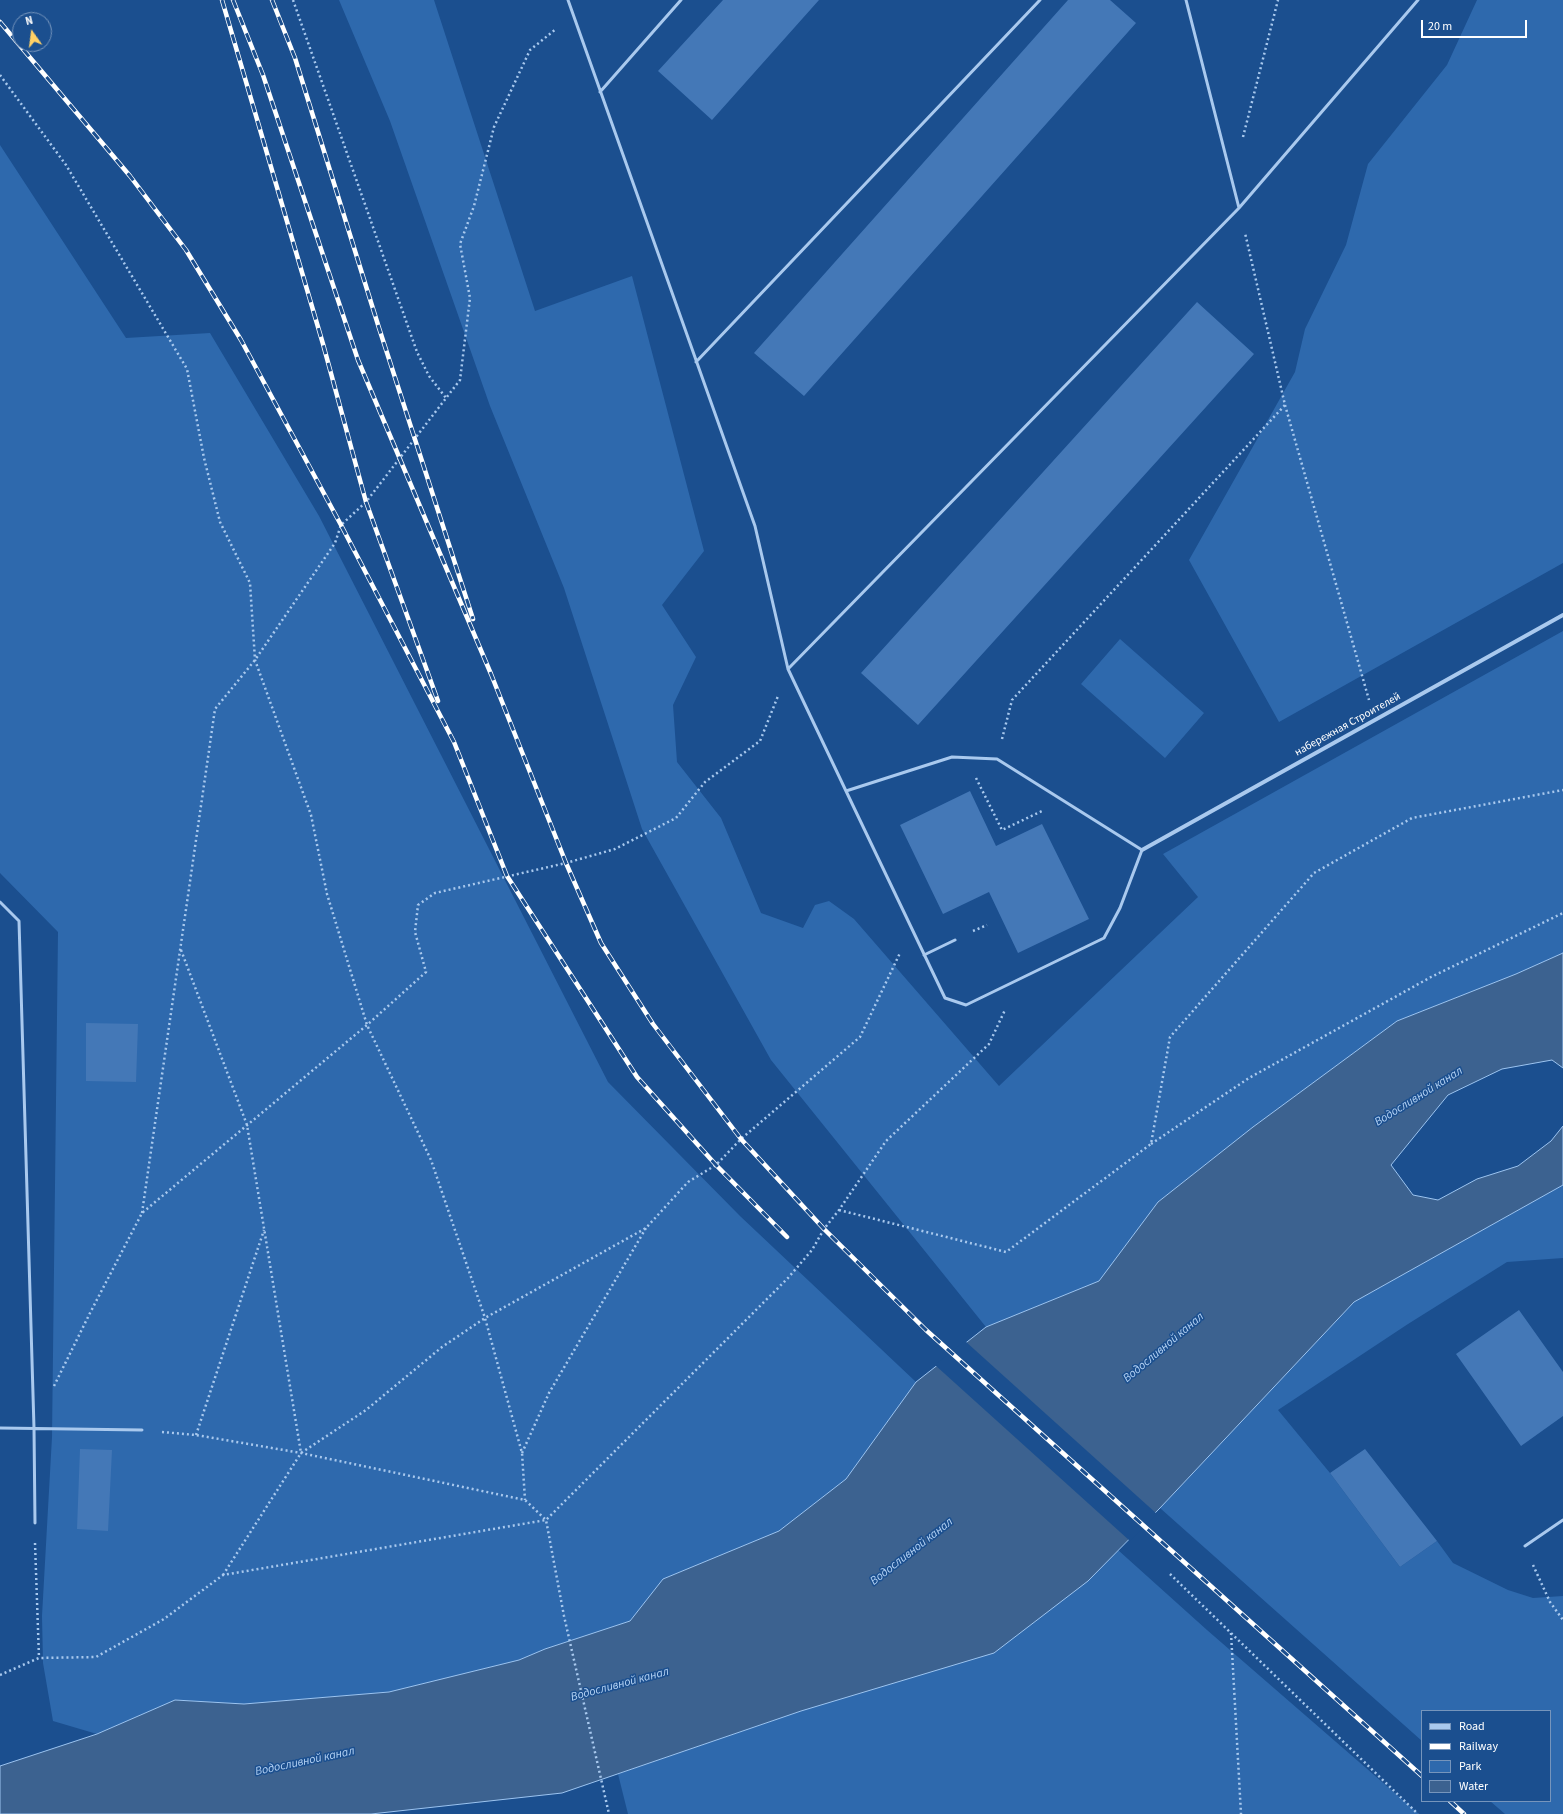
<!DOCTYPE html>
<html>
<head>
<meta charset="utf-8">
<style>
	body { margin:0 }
	#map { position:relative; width:1563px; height:1814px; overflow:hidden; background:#1b4f8f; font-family:"Source Sans 3",sans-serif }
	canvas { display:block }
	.legend { position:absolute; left:1421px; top:1710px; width:130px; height:92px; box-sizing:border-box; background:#1b4f8f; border:1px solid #7695bc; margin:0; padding:5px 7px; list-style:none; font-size:12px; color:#fff }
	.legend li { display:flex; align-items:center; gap:8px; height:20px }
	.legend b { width:20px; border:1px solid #7695bc }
	.north { position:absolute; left:12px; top:12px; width:40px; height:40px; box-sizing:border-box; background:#1b4f8f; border:1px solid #7695bc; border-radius:50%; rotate:346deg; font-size:11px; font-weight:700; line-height:16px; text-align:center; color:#fff }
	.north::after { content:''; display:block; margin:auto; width:14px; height:18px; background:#ffd166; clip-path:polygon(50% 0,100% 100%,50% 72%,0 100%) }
	.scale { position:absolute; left:1421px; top:20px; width:106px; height:18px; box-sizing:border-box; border:2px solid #fff; border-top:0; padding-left:5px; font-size:12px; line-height:14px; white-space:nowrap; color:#fff; -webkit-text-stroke:3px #1b4f8f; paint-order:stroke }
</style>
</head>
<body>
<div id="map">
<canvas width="1563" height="1814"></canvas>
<ul class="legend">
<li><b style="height:5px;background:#a9c9ee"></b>Road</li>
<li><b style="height:5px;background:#fff"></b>Railway</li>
<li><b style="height:11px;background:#2e69ad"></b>Park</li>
<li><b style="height:11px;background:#3c6290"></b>Water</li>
</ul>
<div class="north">N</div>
<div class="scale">20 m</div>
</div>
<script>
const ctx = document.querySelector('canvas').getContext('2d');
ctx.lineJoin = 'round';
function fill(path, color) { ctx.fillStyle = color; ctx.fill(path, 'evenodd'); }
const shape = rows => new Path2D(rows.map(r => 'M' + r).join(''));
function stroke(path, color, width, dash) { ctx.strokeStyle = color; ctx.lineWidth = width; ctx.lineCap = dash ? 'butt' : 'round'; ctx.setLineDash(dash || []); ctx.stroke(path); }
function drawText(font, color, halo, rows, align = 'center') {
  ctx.font = font + ' "Source Sans 3",sans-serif'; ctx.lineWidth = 3; ctx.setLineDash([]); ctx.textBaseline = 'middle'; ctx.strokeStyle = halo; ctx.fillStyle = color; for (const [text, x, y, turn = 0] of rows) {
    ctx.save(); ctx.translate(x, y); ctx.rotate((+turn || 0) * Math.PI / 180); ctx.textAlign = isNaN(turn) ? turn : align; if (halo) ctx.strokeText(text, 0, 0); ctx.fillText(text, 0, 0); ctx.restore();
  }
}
fill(shape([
	[339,0,434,0,535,311,632,276,704,551,662,605,696,657,673,705,677,762,721,818,761,913,803,928,815,905,829,901,854,919,999,1086,1198,897,1163,854,1563,631,1563,953,1516,974,1397,1021,1253,1127,1158,1202,1099,1281,986,1327,771,1060,642,829,564,588,490,406,390,121],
	[1477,0,1563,0,1563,563,1279,722,1189,560,1295,372,1305,329,1346,245,1368,164,1447,65],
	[0,145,126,338,210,333,319,516,608,1082,740,1216,916,1382,846,1479,779,1531,663,1579,630,1621,545,1649,519,1660,389,1692,244,1704,175,1700,97,1734,53,1721,43,1663,42,1616,52,1437,58,932,0,873],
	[1120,639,1204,713,1165,758,1081,684],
	[1563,1185,1563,1258,1507,1262,1408,1324,1278,1410,1330,1473,1400,1567,1437,1541,1453,1563,1508,1590,1533,1598,1563,1596,1563,1814,1505,1814,1490,1801,1550,1801,1550,1711,1422,1711,1422,1741,1160,1508,1354,1302],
	[1118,1550,1207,1630,1419,1814,628,1814,618,1774,801,1711,1088,1581]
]), '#2e69ad');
const water = shape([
	[1563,953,1563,1068,1552,1060,1502,1069,1448,1095,1391,1165,1413,1195,1438,1200,1477,1179,1518,1166,1551,1141,1563,1126,1563,1185,1354,1302,1160,1508,1088,1581,994,1653,801,1711,562,1793,371,1814,0,1814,0,1766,97,1734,175,1700,244,1704,389,1692,519,1660,545,1649,630,1621,663,1579,779,1531,846,1479,916,1382,986,1327,1099,1281,1158,1202,1253,1127,1397,1021,1516,974,1563,953]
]);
fill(water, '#3c6290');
stroke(water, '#9cc4f0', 1);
fill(shape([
	[965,1341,1157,1514,1130,1541,935,1365]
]), '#1b4f8f');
fill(shape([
	[723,0,819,0,712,120,658,71],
	[1068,0,1110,0,1136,23,804,396,754,353],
	[1197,302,1254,354,918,725,861,673],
	[970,791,996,846,1042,824,1089,919,1018,953,989,892,943,914,900,825],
	[86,1023,138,1024,136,1082,86,1081],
	[1519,1310,1563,1372,1563,1416,1521,1446,1456,1354],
	[80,1449,112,1450,108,1531,77,1529],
	[1365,1449,1437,1541,1400,1567,1330,1473]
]), '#4478b7');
stroke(shape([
	[293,0,417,352,429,376,446,398],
	[0,75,66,165,187,369,204,458,220,522,250,583,255,660,311,815,327,894,367,1025,431,1160,485,1318,522,1453,525,1500],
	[1243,137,1278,0],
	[1285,405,1369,700],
	[1002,739,1012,700,1285,405,1245,233],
	[976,778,1002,830,1042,811],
	[973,931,987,925],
	[181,950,247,1125,301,1453],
	[1151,1144,1249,1078,1431,977,1563,913],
	[839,1210,1006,1252,1151,1144,1170,1037,1314,873,1412,818,1563,790],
	[142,1213,215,709,255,660,335,543,341,525,366,502,460,380,470,298,460,244,474,206,494,127,530,50,556,29],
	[54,1386,90,1313,142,1213,367,1025,426,972,415,932,418,905,435,893,566,863,615,849,676,818,705,782,760,741,778,696],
	[162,1432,196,1435,301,1453,525,1500,546,1520,564,1616,609,1814],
	[196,1435,264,1230],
	[522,1453,549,1393,646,1228],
	[35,1543,39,1658],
	[1533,1565,1550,1602,1563,1620],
	[1170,1574,1418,1814],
	[223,1575,301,1453,366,1410,442,1347,485,1318,646,1228,688,1182,716,1165,741,1139,860,1037,900,953],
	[1231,1633,1241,1814],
	[0,1675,39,1658,96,1657,164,1619,223,1575,546,1520,788,1278,812,1250,824,1229,839,1210,886,1141,989,1044,1005,1010]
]), '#a9c9ee', 2.5, [2, 3]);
stroke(shape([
	[568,0,755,526,788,669,846,791,945,998,966,1005,1104,938,1120,908,1142,850,997,759,952,757,846,791],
	[1186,0,1239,208],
	[600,92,681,0],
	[696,362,1040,0],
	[788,669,1239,208,1418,0],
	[0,902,19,921,34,1428,35,1523],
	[924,955,955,940],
	[0,1428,142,1430],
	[1525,1546,1563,1520]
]), '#a9c9ee', 3);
stroke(shape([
	[1142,850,1563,615]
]), '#a9c9ee', 4);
const rail = shape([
	[222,0,323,344,366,502,438,701],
	[233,0,263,75,358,360,491,674,566,863,601,943,653,1024,741,1139,824,1229,926,1330,1422,1776],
	[272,0,295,58,379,328,473,619],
	[0,22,130,176,186,250,241,340,341,525,454,742,507,876,637,1077,716,1165,787,1237],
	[1450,1801,1464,1814]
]);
stroke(rail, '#fff', 4.5);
stroke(rail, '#1b4f8f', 3, [9]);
drawText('11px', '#fff', '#1b4f8f', [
	["набережная Строителей",1348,725,-29]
]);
drawText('italic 12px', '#b5d3f5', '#1b4f8f', [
	["Водосливной канал",1419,1097,-32],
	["Водосливной канал",1164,1348,-40],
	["Водосливной канал",912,1552,-38],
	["Водосливной канал",620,1685,-15],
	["Водосливной канал",305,1762,-12]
]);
</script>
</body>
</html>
